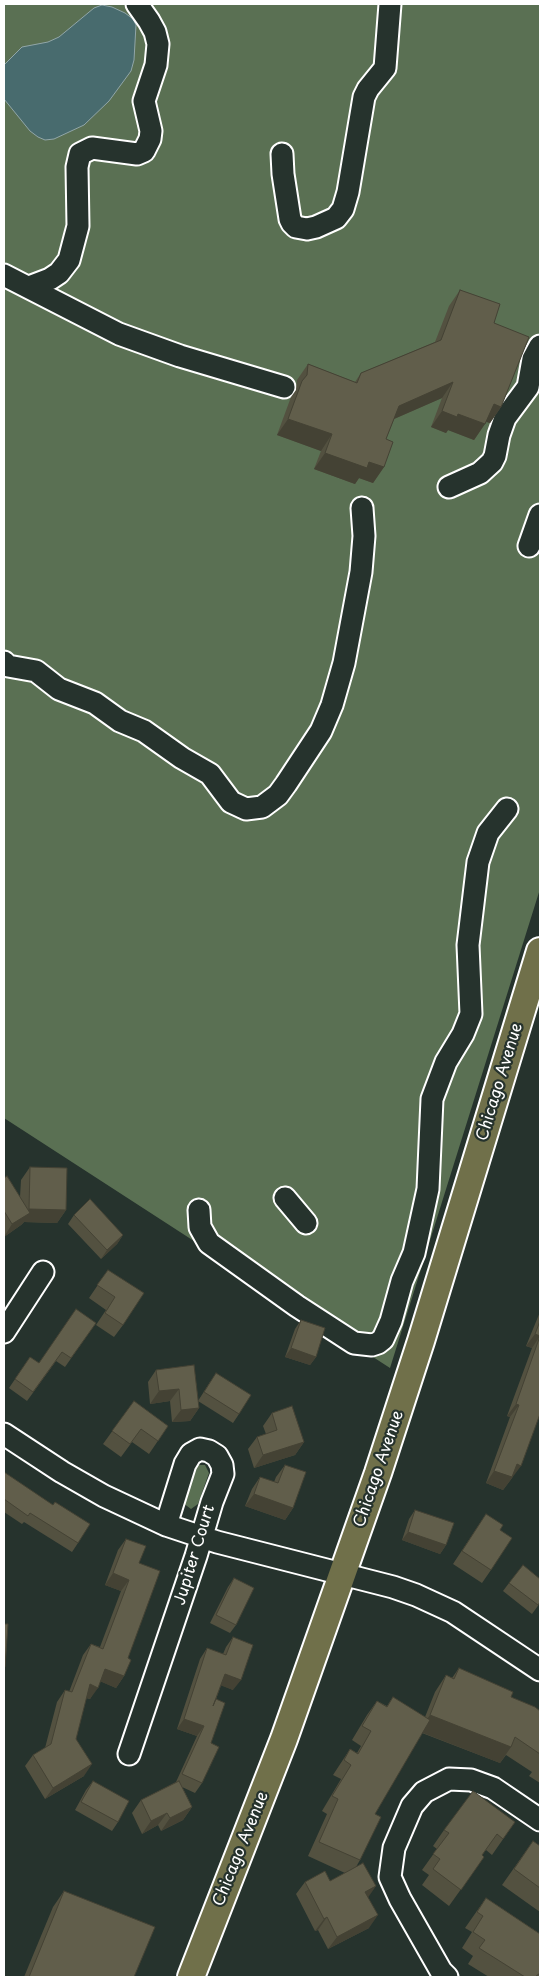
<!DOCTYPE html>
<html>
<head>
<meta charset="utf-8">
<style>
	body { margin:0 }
	#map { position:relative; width:544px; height:1981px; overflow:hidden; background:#26332d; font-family:"Playpen Sans",sans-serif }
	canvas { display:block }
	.frame { position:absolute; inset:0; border:5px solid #fff; pointer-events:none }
</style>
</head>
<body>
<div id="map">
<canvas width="544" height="1981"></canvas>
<div class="frame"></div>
</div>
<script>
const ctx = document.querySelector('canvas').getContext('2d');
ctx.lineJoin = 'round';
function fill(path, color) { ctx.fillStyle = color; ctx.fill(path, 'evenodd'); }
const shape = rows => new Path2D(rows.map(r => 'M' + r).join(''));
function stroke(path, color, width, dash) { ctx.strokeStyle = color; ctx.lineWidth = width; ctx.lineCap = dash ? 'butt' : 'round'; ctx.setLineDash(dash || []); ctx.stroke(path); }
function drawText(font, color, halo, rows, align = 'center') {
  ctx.font = font + ' "Playpen Sans",sans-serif'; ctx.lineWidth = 4.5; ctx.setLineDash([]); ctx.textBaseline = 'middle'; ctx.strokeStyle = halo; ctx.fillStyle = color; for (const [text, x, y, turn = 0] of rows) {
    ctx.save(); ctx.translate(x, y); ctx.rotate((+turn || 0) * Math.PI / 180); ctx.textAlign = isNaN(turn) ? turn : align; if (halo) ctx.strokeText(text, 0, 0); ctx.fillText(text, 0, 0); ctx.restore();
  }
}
fill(shape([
	[4,4,540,4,540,889,390,1368,4,1118],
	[199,1465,205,1465,209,1473,198,1504,191,1509,183,1503,195,1466]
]), '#5a7053');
const water = shape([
	[102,5,112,7,125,13,133,19,136,25,134,60,131,71,109,101,84,125,54,139,45,140,38,137,30,131,4,99,4,65,22,47,48,42,59,37,94,8,102,5]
]);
fill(water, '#486b6e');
stroke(water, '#91a6a8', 1);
const minor = shape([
	[282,154,283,174,290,219,292,223,296,227,307,229,316,227,336,218,343,209,348,192,364,97,368,89,385,68,390,4],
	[4,275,119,334,180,356,284,387],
	[29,287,50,279,59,273,69,260,78,226,77,167,80,154,92,148,137,154,144,151,150,139,151,131,144,101,156,65,158,44,155,32,149,21,137,4],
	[449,487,480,473,492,462,495,456,499,435,505,418,528,387,533,359,540,346],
	[529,546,540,515],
	[4,662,8,666,36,671,59,689,95,703,120,721,144,731,182,758,210,774,231,802,246,809,262,807,278,795,286,784,321,731,332,705,344,663,361,572,364,536,362,508],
	[285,1198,306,1223],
	[199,1210,200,1227,209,1243,297,1306,354,1343,372,1345,378,1343,383,1339,391,1321,402,1281,414,1253,428,1189,432,1099,446,1062,463,1034,471,1014,468,945,478,862,488,833,507,809],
	[4,1332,43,1272],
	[4,1434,62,1472,104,1496,166,1525,217,1542,393,1587,416,1595,453,1612,540,1670],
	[129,1754,196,1556,212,1502,223,1474,222,1465,217,1456,209,1451,200,1449,191,1454,185,1464,166,1525],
	[447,1977,441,1971,400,1899,390,1877,394,1848,412,1806,424,1792,449,1779,471,1780,493,1788,540,1820]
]);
const major = shape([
	[191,1977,284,1739,378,1473,421,1341,540,951]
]);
stroke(minor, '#fff', 25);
stroke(major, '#fff', 30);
stroke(minor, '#26332d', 21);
stroke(major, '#70704a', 26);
fill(shape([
	[460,290,494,323,501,407,490,423,486,422,474,440,448,430,446,433,431,427,442,398,394,419,386,439,384,467,373,483,359,478,355,484,314,469,321,451,277,435,291,397,296,390,297,380,308,364,355,382,361,373,435,342,449,306],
	[30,1167,66,1210,57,1223,24,1222,21,1225,4,1237,4,1178,20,1197,21,1180],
	[74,1215,123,1235,117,1244,101,1259,68,1224],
	[108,1270,123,1325,114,1337,96,1325,106,1310,89,1298],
	[540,1312,540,1414,512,1478,503,1490,486,1483,510,1417,507,1416,532,1348,526,1346],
	[301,1320,316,1357,310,1365,285,1357,295,1329],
	[96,1323,65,1367,56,1361,27,1401,9,1388,30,1357,39,1363],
	[194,1365,199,1408,190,1421,172,1422,170,1401,150,1404,148,1382,156,1370],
	[210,1382,239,1414,233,1423,198,1401],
	[134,1401,168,1426,149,1454,132,1442,121,1457,103,1444],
	[272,1413,304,1442,295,1455,254,1468,248,1449,257,1437,266,1434,263,1426],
	[285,1465,293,1508,285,1520,245,1506,252,1489,260,1477,274,1482,276,1477],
	[4,1472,78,1543,72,1552,24,1522,22,1524,4,1512],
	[415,1510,446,1545,440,1554,402,1540,409,1519],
	[486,1514,500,1530,491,1570,482,1583,453,1564],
	[126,1539,139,1563,128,1658,124,1676,116,1688,100,1681,90,1699,86,1698,76,1739,84,1776,45,1799,25,1766,33,1755,45,1748,57,1702,65,1690,69,1692,83,1655,91,1644,100,1647,121,1591,105,1585,118,1550],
	[234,1578,236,1625,230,1633,210,1623,228,1587],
	[509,1583,540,1603,532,1614,503,1591],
	[233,1637,233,1690,221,1685,215,1702,211,1743,202,1783,195,1793,182,1787,192,1807,183,1820,161,1831,158,1825,142,1834,132,1813,141,1800,176,1782,197,1736,177,1729,200,1659,207,1648,223,1654,226,1647],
	[459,1668,511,1697,540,1711,540,1783,529,1776,532,1772,506,1755,500,1763,422,1733,375,1814,360,1860,356,1867,368,1897,369,1928,328,1949,318,1930,315,1931,296,1894,305,1882,330,1881,345,1873,308,1856,327,1814,322,1811,341,1779,333,1775,350,1749,357,1753,361,1746,352,1740,367,1715,377,1701,387,1706,393,1697,425,1717,435,1692,446,1675,452,1678],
	[93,1781,118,1822,112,1831,75,1810,86,1790],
	[515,1822,492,1855,486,1850,482,1855,484,1857,449,1906,422,1885,429,1875,422,1870,437,1849,433,1846,444,1830],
	[533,1841,540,1846,540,1912,502,1885],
	[64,1891,134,1977,24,1977,53,1907],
	[486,1898,540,1934,540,1977,489,1977,468,1964,473,1956,462,1948,472,1932,465,1928]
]), '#535140');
fill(shape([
	[453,382,442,398,387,422,399,406],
	[494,404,501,407,490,423,482,420],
	[442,411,458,414,485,424,474,440,448,430,446,433,431,427],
	[288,419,332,434,321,451,277,435],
	[325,453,369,462,384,467,373,483,359,478,355,484,314,469],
	[29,1209,66,1210,57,1223,24,1222,21,1225,4,1237,12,1224],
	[123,1235,117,1244,101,1259,107,1250],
	[535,1334,540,1336,532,1348,526,1346],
	[291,1348,316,1357,310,1365,285,1357],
	[179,1389,170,1401,150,1404,159,1391],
	[516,1404,519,1405,510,1417,507,1416],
	[199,1408,190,1421,172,1422,181,1410],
	[304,1442,295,1455,254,1468,263,1455],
	[517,1464,521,1466,503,1490,486,1483,494,1471],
	[254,1494,293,1508,285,1520,245,1506],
	[408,1532,446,1545,440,1554,402,1540],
	[113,1573,129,1580,121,1591,105,1585],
	[105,1669,124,1676,116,1688,97,1680],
	[225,1674,241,1680,233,1690,217,1684],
	[90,1684,98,1688,90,1699,82,1696],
	[430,1715,511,1747,500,1763,418,1731],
	[184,1719,204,1726,197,1736,177,1729],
	[92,1764,84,1776,45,1799,53,1788],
	[192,1807,183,1820,161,1831,170,1818],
	[167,1813,158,1825,142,1834,151,1821],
	[376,1886,367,1899,365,1892],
	[378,1915,369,1928,328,1949,337,1937],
	[327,1917,318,1930,315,1931,324,1919]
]), '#444234');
const building = shape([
	[460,290,500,304,494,323,529,337,501,407,494,404,485,424,458,414,457,417,442,411,453,382,399,406,386,439,393,442,384,467,369,462,367,468,325,453,332,434,288,419,302,381,307,375,308,364,357,383,361,373,441,340,460,290],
	[30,1167,67,1168,66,1210,29,1209,30,1167],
	[7,1176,30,1213,12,1224,4,1211,4,1178,7,1176],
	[90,1199,123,1235,107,1250,74,1215,90,1199],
	[108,1270,144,1293,123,1325,105,1313,115,1297,97,1285,108,1270],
	[76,1309,96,1323,71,1358,62,1352,33,1392,15,1379,30,1357,39,1363,76,1309],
	[301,1320,325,1328,316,1357,291,1348,301,1320],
	[540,1321,540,1336,535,1334,540,1321],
	[540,1336,540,1414,521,1466,517,1464,512,1477,494,1471,519,1405,516,1404,540,1336],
	[194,1365,199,1408,181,1410,179,1389,159,1391,156,1370,194,1365],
	[216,1373,251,1395,239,1414,204,1392,216,1373],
	[134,1401,168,1426,158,1441,141,1429,130,1444,112,1431,134,1401],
	[292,1406,304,1442,263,1455,257,1437,277,1430,272,1413,292,1406],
	[285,1465,306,1472,293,1508,254,1494,260,1477,278,1483,285,1465],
	[4,1472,53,1505,55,1502,90,1524,78,1543,30,1513,28,1516,4,1499,4,1472],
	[415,1510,454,1523,446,1545,408,1532,415,1510],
	[486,1514,503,1525,500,1530,512,1538,491,1570,462,1551,486,1514],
	[126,1539,146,1546,139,1563,160,1571,128,1658,131,1660,124,1676,105,1669,98,1688,90,1684,76,1739,92,1764,53,1788,33,1755,51,1744,65,1690,72,1692,91,1644,103,1649,129,1580,113,1573,126,1539],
	[523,1565,540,1579,540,1602,538,1605,509,1583,523,1565],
	[234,1578,254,1588,236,1625,216,1615,234,1578],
	[4,1624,8,1624,5,1667,4,1667,4,1624],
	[233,1637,253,1645,241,1680,225,1674,213,1706,216,1699,225,1703,211,1743,219,1747,202,1783,182,1774,204,1726,184,1719,207,1648,226,1655,233,1637],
	[459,1668,513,1692,511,1697,535,1707,540,1711,540,1754,515,1737,511,1747,430,1715,446,1675,454,1679,459,1668],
	[393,1697,430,1720,375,1814,381,1817,360,1860,319,1842,338,1799,332,1796,351,1765,344,1760,350,1749,358,1754,371,1731,362,1726,377,1701,387,1707,393,1697],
	[93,1781,129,1801,118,1822,81,1802,93,1781],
	[179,1781,192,1807,170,1818,167,1813,151,1821,141,1800,179,1781],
	[473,1791,515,1822,503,1839,497,1834,482,1855,484,1857,461,1890,433,1869,440,1859,433,1854,449,1833,444,1830,473,1791],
	[533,1841,540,1846,540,1888,514,1869,533,1841],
	[363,1863,376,1886,365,1892,378,1915,337,1937,327,1917,324,1919,305,1882,325,1871,330,1881,363,1863],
	[64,1891,155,1927,134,1977,29,1977,64,1891],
	[486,1898,540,1934,540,1973,535,1977,525,1977,479,1948,485,1940,473,1932,483,1916,477,1912,486,1898]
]);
fill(building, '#615e4b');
stroke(building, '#444234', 1);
drawText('16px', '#fff', '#26332d', [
	["Chicago Avenue",500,1082,-73],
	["Chicago Avenue",379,1469,-71],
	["Jupiter Court",195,1555,-73],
	["Chicago Avenue",241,1849,-68]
]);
</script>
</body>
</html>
